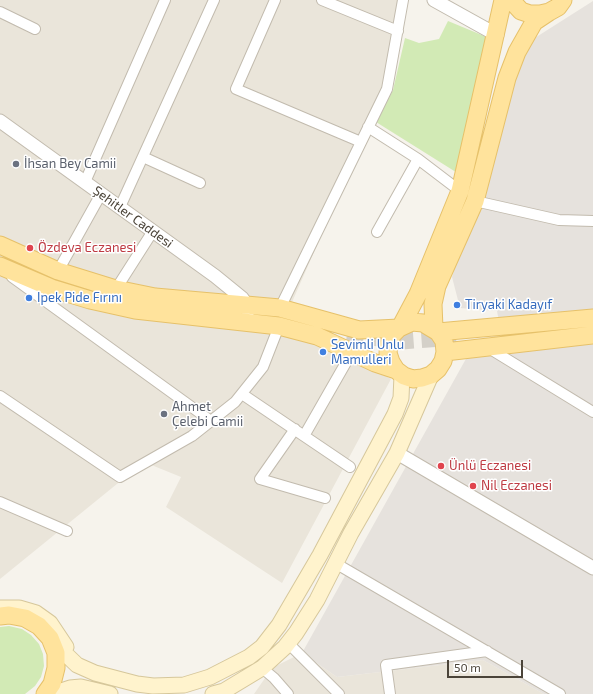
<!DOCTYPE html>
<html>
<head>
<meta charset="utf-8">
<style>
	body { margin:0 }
	#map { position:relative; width:593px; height:694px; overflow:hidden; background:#f6f3ec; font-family:"Exo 2",sans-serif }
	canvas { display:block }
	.scale { position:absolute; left:447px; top:660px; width:76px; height:18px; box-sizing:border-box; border:2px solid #4b4439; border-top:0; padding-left:5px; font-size:12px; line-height:14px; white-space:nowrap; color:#4b4439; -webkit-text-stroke:3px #fff; paint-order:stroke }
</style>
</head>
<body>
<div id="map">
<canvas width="593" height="694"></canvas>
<div class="scale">50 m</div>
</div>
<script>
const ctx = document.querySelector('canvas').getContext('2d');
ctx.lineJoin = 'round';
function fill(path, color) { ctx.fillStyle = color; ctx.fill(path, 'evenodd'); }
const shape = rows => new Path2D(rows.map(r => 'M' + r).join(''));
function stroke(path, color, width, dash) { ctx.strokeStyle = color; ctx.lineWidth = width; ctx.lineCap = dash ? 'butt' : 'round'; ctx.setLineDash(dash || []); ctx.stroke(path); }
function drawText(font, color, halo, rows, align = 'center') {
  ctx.font = font + ' "Exo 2",sans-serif'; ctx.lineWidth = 3; ctx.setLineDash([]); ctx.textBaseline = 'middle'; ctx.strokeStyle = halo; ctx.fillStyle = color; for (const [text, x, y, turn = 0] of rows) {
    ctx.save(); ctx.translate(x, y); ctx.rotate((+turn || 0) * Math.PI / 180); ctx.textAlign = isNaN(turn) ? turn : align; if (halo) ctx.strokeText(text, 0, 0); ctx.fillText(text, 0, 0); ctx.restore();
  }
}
fill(shape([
	[0,0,403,0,395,68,285,318,391,379,282,583,166,507,181,477,144,462,0,579],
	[302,653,337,677,483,660,544,694,254,694,272,668]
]), '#eae5da');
fill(shape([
	[593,1,593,694,544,694,483,660,337,677,302,653,472,348,504,349,497,311,460,308,452,277,519,48]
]), '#e6e2dd');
fill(shape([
	[448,21,489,38,459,174,376,122,393,90,405,38,419,43,439,39],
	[9,626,22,629,31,635,39,644,43,654,44,666,41,677,35,686,25,694,0,694,0,627]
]), '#d2eab5');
stroke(shape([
	[250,313,306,322],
	[347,334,402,341,456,337]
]), '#d4d0c8', 17, [17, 8]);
const minor = shape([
	[275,0,236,89,361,142],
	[322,0,398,31],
	[0,12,35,29],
	[368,127,418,159,460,191],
	[143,157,200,183],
	[85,182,165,0],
	[475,201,559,220,593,221],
	[120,207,214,0],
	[377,232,418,159],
	[58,271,101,194],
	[12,277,211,421],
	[116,289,153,231],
	[280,308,387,89,403,0],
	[487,347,593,412],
	[242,394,350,467],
	[0,396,120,477,192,436,235,402,263,367,279,326],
	[295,429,260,479,325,498],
	[304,436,352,352],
	[0,502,67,531],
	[335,563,560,694],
	[288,643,339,694],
	[262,668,274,678,288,694],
	[390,694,386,665,487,651]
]);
const tertiary = shape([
	[434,0,497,35],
	[0,121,215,276,242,298,247,305,248,311],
	[397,453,593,568]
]);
const secondary = shape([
	[0,608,19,608,36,613,50,623,66,647],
	[50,639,77,665,95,673,137,684,153,686,184,685,210,677,249,657,262,647,279,625,320,555,395,414,401,398,402,375],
	[52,694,70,688,81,687,110,694],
	[213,694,224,691,262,668,285,647,296,633,317,600,351,533,397,453,431,375]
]);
const primary = shape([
	[511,0,521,11,530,14,540,14,549,12,558,7,563,0],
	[0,245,58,271,116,289,155,297,280,308,359,330,399,328],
	[0,266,54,289,90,300,135,310,279,326,317,336,375,363,396,370],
	[401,326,418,294,460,191,503,0],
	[434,328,433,304,437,286,475,201,507,78,517,52,534,22,549,12],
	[438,332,444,341,445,352,443,361,438,369,431,375,422,378,413,379,404,376,396,370,391,362,388,353,389,344,392,335,399,328,412,322,423,323,438,332,593,318],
	[445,352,593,335],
	[0,616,9,615,25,618,39,626,50,638,56,653,56,668,52,684,45,694]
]);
stroke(minor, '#c2bbae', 12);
stroke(tertiary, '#c2bbae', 15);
stroke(secondary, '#d6c79b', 17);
stroke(primary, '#e6c16a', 19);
stroke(minor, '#fff', 10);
stroke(tertiary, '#fff', 13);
stroke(secondary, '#fff3cd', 15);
stroke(primary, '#ffe39c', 17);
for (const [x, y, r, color] of [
	[16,164,4,"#6b7280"],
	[30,248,4,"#e0444e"],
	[29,298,4,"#3f7fe0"],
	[457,305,4,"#3f7fe0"],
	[323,352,4,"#3f7fe0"],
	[164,414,4,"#6b7280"],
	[441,466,4,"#e0444e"],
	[473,486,4,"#e0444e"]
]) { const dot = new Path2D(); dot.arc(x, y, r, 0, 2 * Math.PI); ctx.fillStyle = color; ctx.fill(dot); stroke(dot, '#fff', 1.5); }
drawText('13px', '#5b616d', '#fff', [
	["İhsan Bey Camii",24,164],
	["Ahmet",172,407],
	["Çelebi Camii",172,422]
], 'left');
drawText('13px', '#4b4439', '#fff', [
	["Şehitler Caddesi",133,217,36]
]);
drawText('13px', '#be3a42', '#fff', [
	["Özdeva Eczanesi",38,248],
	["Ünlü Eczanesi",449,466],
	["Nil Eczanesi",481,486]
], 'left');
drawText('13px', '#366cbe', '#fff', [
	["Ipek Pide Fırını",37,298],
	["Tiryaki Kadayıf",465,305],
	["Sevimli Unlu",331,345],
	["Mamulleri",331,360]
], 'left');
</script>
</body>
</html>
